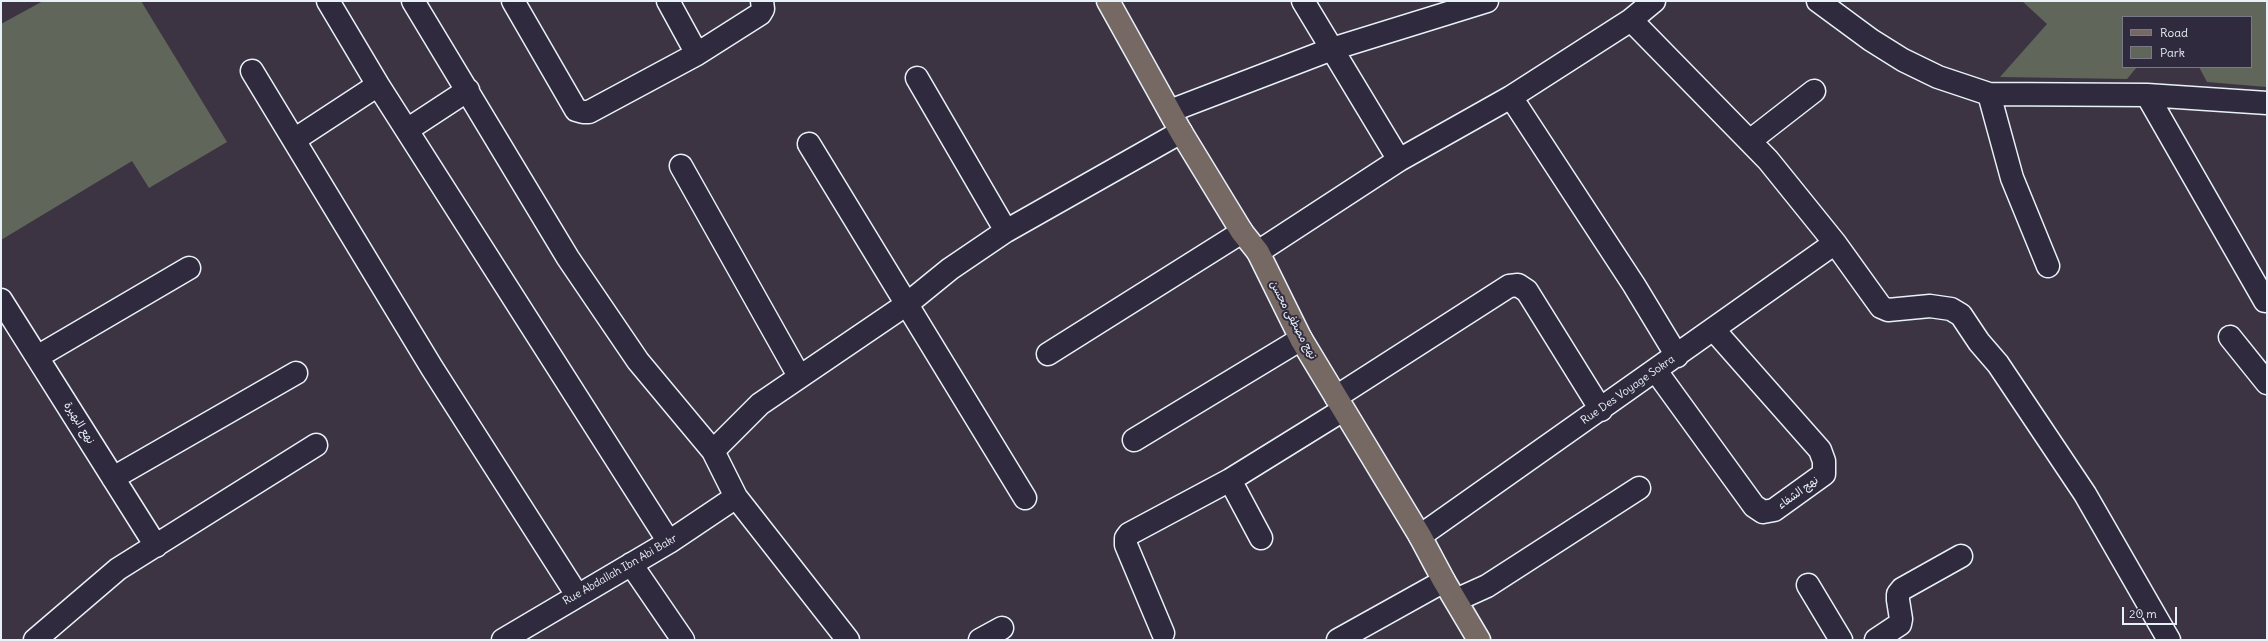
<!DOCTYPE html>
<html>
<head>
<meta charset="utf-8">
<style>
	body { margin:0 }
	#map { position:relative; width:2268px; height:641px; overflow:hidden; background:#3c3443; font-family:Delius,sans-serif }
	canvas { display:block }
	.frame { position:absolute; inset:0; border:2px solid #e8f1f8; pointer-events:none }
	.legend { position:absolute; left:2122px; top:16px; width:130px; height:52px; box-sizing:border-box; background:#2f2a3d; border:1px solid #797a88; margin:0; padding:5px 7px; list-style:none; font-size:12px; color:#e8f1f8 }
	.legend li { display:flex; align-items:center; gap:8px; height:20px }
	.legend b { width:20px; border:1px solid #797a88 }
	.scale { position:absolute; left:2122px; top:607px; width:55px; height:18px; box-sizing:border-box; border:2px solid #e8f1f8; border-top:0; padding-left:5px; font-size:12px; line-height:14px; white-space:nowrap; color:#e8f1f8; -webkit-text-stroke:3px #2f2a3d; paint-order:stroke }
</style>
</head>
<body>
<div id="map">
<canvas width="2268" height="641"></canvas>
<div class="frame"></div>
<ul class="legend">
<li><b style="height:5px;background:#766964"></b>Road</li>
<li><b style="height:11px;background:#606659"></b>Park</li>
</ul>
<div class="scale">20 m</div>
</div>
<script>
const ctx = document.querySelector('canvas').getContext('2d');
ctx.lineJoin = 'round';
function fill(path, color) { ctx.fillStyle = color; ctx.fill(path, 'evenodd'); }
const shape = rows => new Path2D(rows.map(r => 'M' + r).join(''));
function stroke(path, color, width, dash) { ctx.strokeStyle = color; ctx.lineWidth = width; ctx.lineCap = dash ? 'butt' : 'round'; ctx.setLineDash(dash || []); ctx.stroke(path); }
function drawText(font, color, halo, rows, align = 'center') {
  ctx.font = font + ' Delius,"Playpen Sans Arabic",sans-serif'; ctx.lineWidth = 4; ctx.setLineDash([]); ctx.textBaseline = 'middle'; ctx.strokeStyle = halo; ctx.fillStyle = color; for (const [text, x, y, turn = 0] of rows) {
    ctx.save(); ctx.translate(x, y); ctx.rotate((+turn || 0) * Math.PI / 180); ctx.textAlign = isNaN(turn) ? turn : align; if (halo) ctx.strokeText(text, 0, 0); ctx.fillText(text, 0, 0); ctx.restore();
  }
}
fill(shape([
	[43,1,141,1,227,142,149,188,132,161,1,240,1,24],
	[2022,1,2267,1,2267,87,2207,82,2199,67,2251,67,2251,17,2123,17,2123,67,2137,67,2127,79,2000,77,2047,24]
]), '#606659');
const minor = shape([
	[328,1,378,85,669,542],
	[413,1,568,258,638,361,713,451,736,497,848,640],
	[513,1,576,110,583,112,589,112,697,54,760,14,763,9,762,1],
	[668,1,697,54],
	[1303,1,1399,160],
	[1818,1,1871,40,1903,60,1938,77,1989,94,2147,95,2267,103],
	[1631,20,1768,160,1835,243,1881,307,1888,310,1930,306,1951,309,1961,315,1979,342,1998,364,2085,494,2169,640],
	[252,71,432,368,577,595],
	[917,78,1006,231],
	[1989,94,2012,178,2048,266],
	[2147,95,2265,301],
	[1511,97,1634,285,1677,356],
	[1170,111,1332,49,1487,1],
	[407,130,468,90],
	[294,140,378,85],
	[1751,140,1814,91],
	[809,144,1025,498],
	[681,166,799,376],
	[1258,252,1399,160,1511,97,1631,20,1654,1],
	[1,300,156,546],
	[2230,337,2267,383],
	[1048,354,1242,232],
	[37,357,189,268],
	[1656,371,1754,506,1763,512,1774,510,1824,474,1824,461,1820,450,1714,330],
	[1336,397,1509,286,1518,285,1527,291,1601,410],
	[1134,440,1301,339],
	[713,451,760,404,907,304,950,269,1006,231,1181,132],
	[113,478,296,373],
	[1230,480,1261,538],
	[1420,536,1835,243],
	[631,564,683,640],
	[1808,585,1841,640],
	[1456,600,1487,586,1639,488],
	[1163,633,1126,545,1126,538,1129,534,1230,480,1343,410],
	[35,640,118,569,316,445],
	[503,640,669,542,736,497],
	[980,640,1002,628],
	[1338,640,1444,581],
	[1876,640,1900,624,1901,619,1898,600,1898,594,1902,589,1961,556]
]);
const major = shape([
	[1108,1,1181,132,1242,232,1258,252,1301,339,1420,536,1444,581,1479,640]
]);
stroke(minor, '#e8f1f8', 25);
stroke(major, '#e8f1f8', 25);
stroke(minor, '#2f2a3d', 22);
stroke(major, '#766964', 22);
drawText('11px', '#e8f1f8', '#2f2a3d', [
	["نهج مصطفى محسن",1293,320,62],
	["Rue Des Voyage Sokra",1628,390,-35],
	["نهع البهيرة",79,423,58],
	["نهج الشفاء",1798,493,-36],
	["Rue Abdallah Ibn Abi Bakr",620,570,-30]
]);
</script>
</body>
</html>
